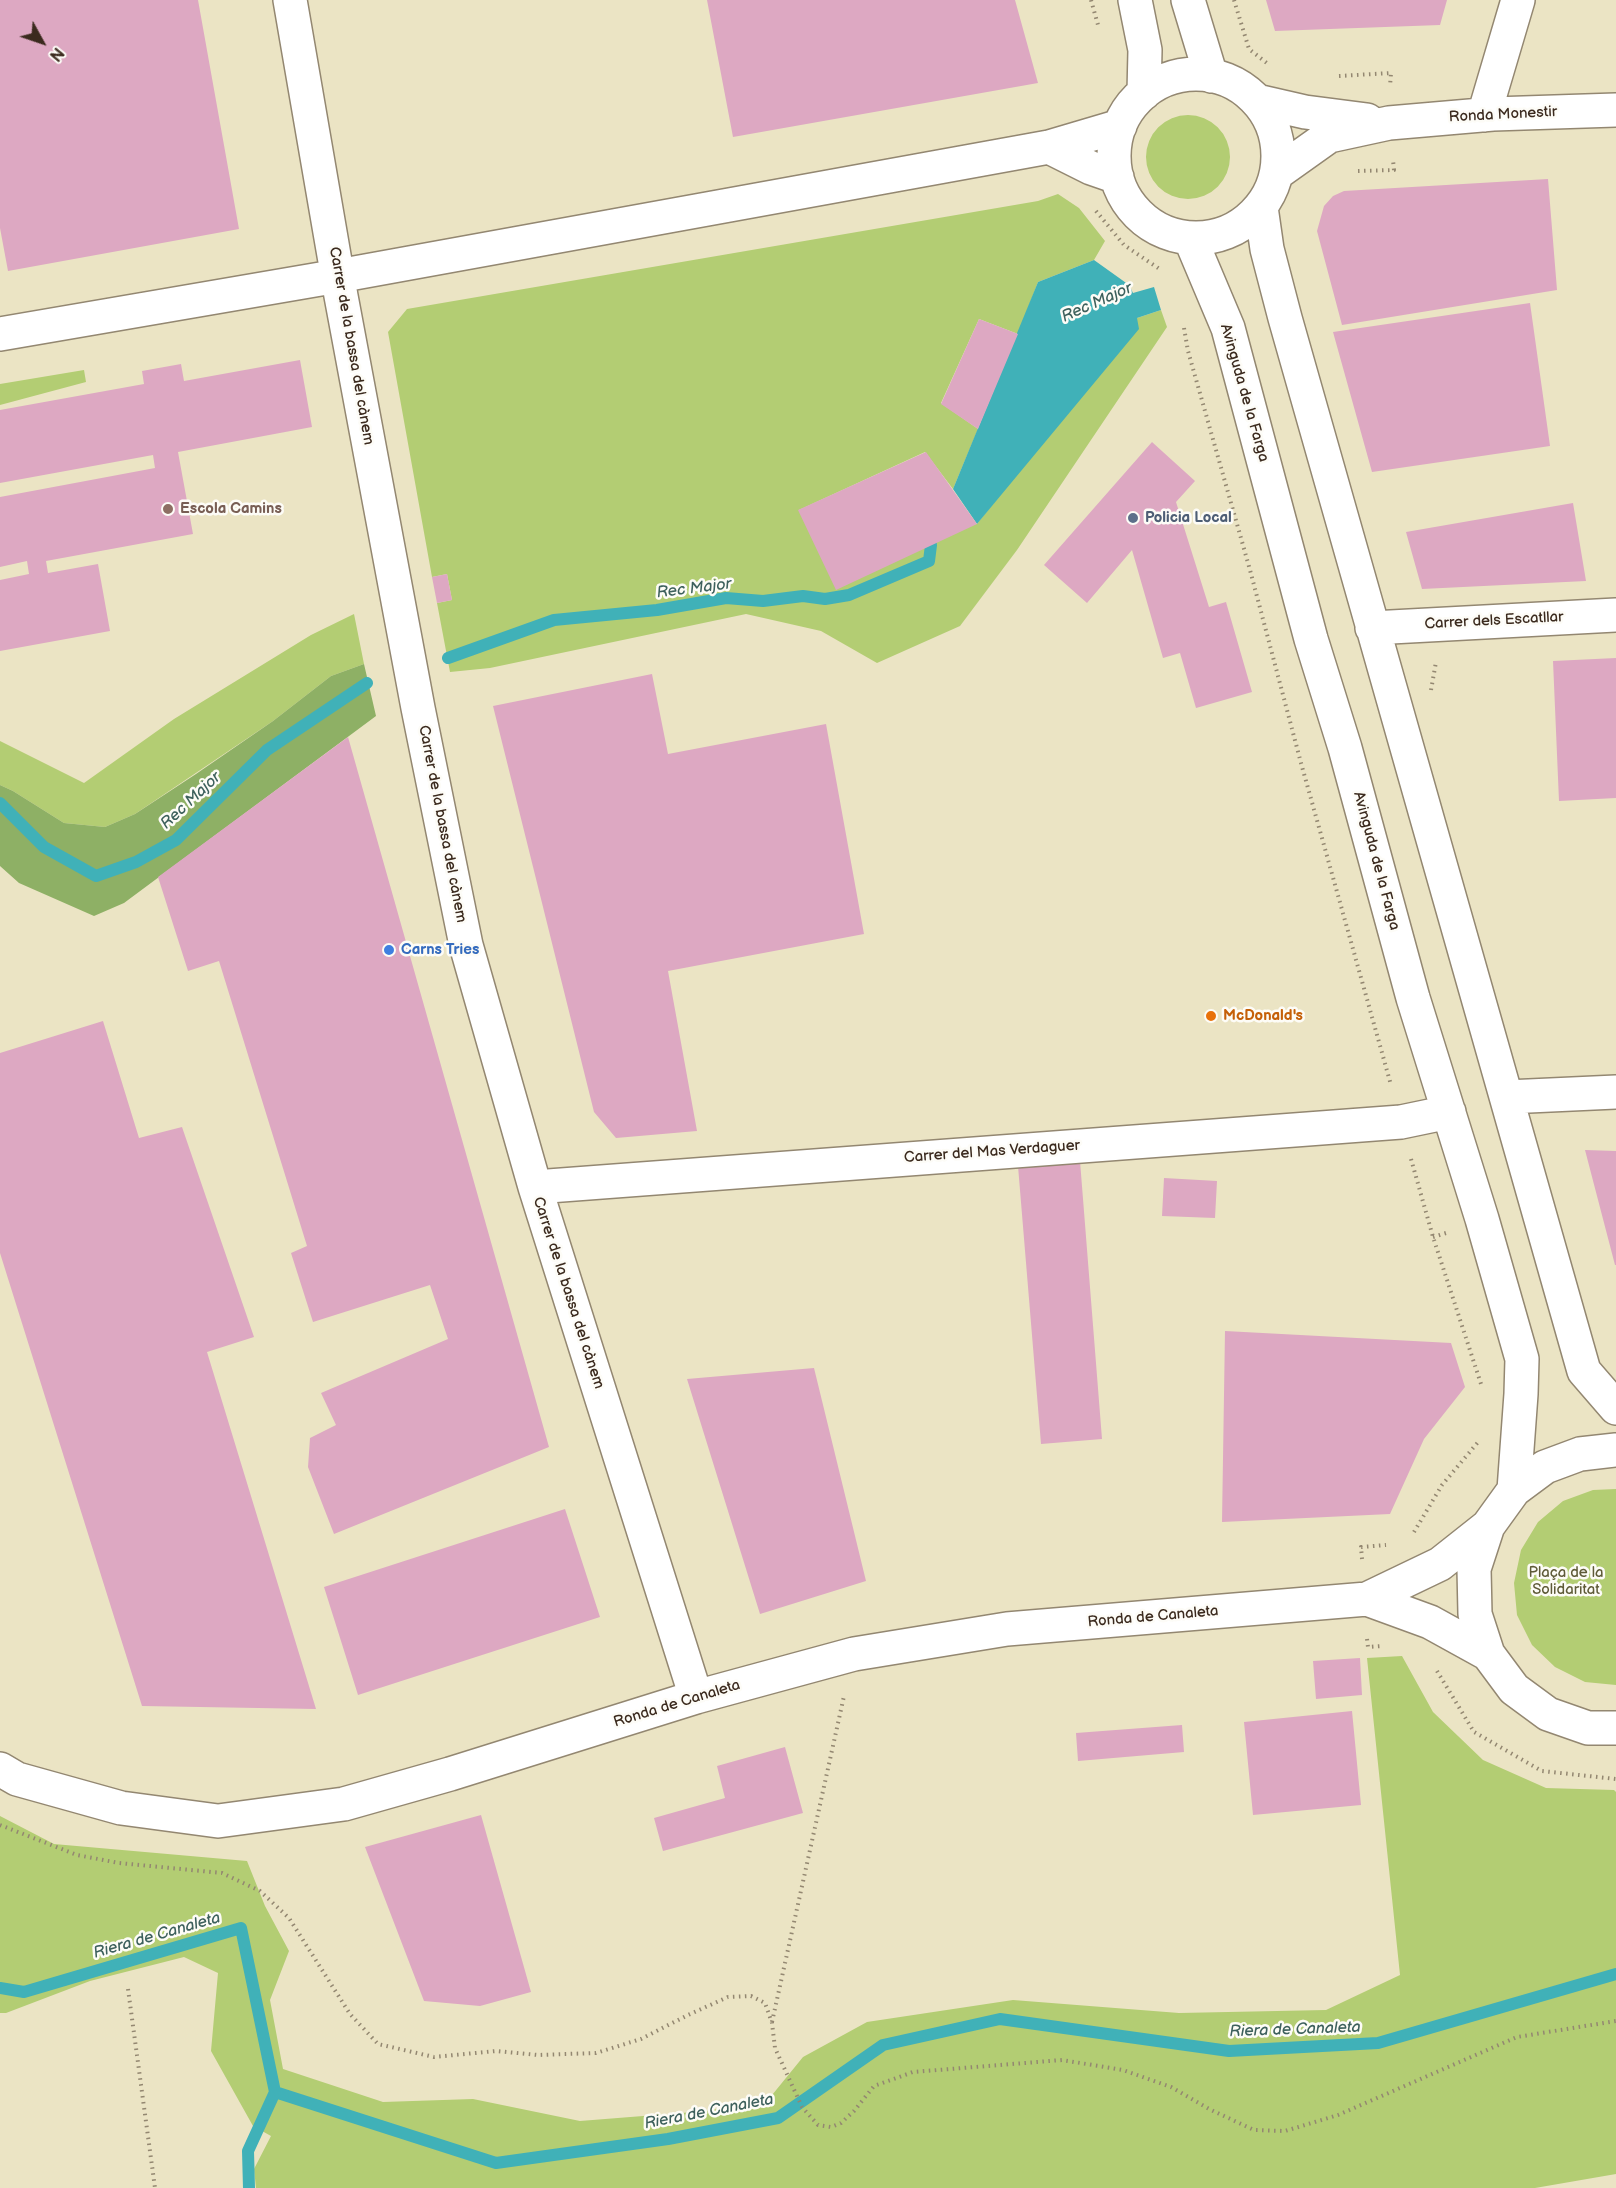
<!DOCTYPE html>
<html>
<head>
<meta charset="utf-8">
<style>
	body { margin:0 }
	#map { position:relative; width:1616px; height:2188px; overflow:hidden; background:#ebe4c4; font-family:"Balsamiq Sans",sans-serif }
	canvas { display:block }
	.north { position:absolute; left:12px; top:12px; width:60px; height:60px; -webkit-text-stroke:4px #fdfcf7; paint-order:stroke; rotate:130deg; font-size:16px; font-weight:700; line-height:24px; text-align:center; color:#3b2a1e }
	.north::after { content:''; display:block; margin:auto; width:21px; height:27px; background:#3b2a1e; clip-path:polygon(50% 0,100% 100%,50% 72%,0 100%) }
</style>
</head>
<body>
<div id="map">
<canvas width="1616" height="2188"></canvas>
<div class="north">N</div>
</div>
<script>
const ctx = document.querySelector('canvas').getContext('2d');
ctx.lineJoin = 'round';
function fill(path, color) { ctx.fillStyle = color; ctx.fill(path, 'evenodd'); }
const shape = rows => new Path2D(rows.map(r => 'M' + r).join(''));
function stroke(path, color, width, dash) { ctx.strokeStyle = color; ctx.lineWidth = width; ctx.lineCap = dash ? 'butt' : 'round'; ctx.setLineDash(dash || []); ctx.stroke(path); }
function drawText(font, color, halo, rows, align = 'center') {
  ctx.font = font + ' "Balsamiq Sans",sans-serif'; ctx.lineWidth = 5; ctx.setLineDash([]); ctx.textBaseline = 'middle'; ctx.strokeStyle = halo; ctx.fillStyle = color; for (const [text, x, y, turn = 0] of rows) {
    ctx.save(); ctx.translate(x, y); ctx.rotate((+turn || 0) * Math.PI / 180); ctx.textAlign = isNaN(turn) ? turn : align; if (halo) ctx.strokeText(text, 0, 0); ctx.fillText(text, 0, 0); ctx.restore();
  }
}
fill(shape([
	'1146 157a42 42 0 1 1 84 0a42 42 0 1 1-84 0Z',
	[1058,194,1079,208,1105,241,1094,260,1038,282,1018,334,979,319,941,403,978,429,953,489,925,452,799,510,977,524,1137,318,1161,310,1167,327,1017,550,960,626,877,663,821,631,746,614,490,668,450,672,437,603,452,600,447,574,432,577,388,332,407,309,1038,201],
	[84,370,86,382,0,405,0,384],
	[354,614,364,664,331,676,273,721,135,814,105,827,64,823,13,791,0,785,0,741,84,783,174,719,311,635],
	[1616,1489,1616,1685,1585,1682,1555,1667,1532,1645,1517,1615,1514,1583,1521,1550,1538,1522,1563,1501,1593,1490],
	[1402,1656,1433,1712,1483,1760,1546,1788,1614,1790,1616,1792,1616,2174,1535,2188,256,2188,254,2169,271,2136,253,2126,211,2051,218,1973,184,1957,90,1981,6,2013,0,2013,0,1816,54,1844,247,1861,265,1906,289,1951,270,2000,283,2069,383,2102,473,2099,580,2121,706,2111,768,2100,803,2057,867,2022,1013,2000,1179,2013,1326,2010,1400,1975,1367,1658]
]), '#b3cd73');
fill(shape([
	[364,664,376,716,124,903,94,916,19,883,0,866,0,785,13,791,64,823,105,827,135,814,196,774,273,721,331,676]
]), '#8eb065');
fill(shape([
	[1094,260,1129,285,1133,293,1154,287,1161,310,1137,318,1139,329,977,524,953,489,1038,282]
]), '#40b1b8');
stroke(shape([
	[448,658,554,620,657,610,726,598,763,601,803,596,825,599,849,595,929,561,931,545],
	[0,803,44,847,96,876,136,862,176,840,267,750,367,683],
	[0,1988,24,1992,241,1928,275,2092,496,2163,668,2139,778,2118,883,2045,1000,2019,1229,2051,1378,2043,1616,1974],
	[249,2188,248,2151,275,2092]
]), '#40b1b8', 12);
fill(shape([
	[0,0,198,0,239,229,8,271,0,228],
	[707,0,1015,0,1038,83,733,137],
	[1266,0,1447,0,1440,25,1275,31],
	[1548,179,1557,290,1342,325,1317,231,1324,206,1333,196,1344,191],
	[1530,303,1550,446,1372,472,1333,332],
	[979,319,1018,334,978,429,941,404],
	[300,360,312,427,178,452,193,534,46,561,48,573,98,564,110,631,0,651,0,580,29,574,27,561,0,567,0,497,155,468,153,455,0,483,0,410,144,384,142,371,181,364,184,381],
	[1152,442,1195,481,1176,502,1209,607,1226,602,1252,692,1196,708,1180,653,1163,658,1132,550,1087,603,1044,565],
	[926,452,977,524,836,590,798,510],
	[1573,503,1586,581,1422,589,1406,532],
	[447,574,452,600,437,603,432,577],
	[1616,658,1616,798,1559,801,1553,661],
	[652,674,668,754,826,724,864,934,668,971,697,1131,616,1138,594,1112,493,706],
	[348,737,549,1447,334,1534,308,1467,310,1438,336,1425,321,1393,448,1339,430,1285,313,1322,291,1253,307,1246,219,961,188,971,158,877],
	[103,1021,139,1138,182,1127,254,1337,207,1352,316,1709,142,1706,0,1253,0,1053],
	[1585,1150,1616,1151,1616,1265,1615,1265],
	[1080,1161,1102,1439,1041,1444,1018,1166],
	[1164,1178,1217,1181,1215,1218,1162,1216],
	[1225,1331,1451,1343,1465,1387,1424,1439,1390,1514,1222,1522],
	[814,1368,866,1581,760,1614,687,1379],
	[565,1509,600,1617,358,1695,324,1587],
	[1360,1658,1362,1695,1316,1699,1313,1661],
	[1352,1711,1361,1805,1253,1815,1244,1722],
	[1182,1725,1184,1752,1078,1761,1076,1733],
	[785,1747,803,1813,663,1851,654,1818,725,1798,717,1766],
	[481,1815,531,1992,480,2006,424,2001,365,1847]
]), '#dda8c2');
const minor = shape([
	[290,0,341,296,418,708,466,945,535,1187,696,1697],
	[1135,0,1145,50,1144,93],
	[1188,0,1211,76],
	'1114 156a82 82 0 1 1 164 0a82 82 0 1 1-164 0Z',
	[1257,101,1305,112,1367,120],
	[1484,115,1518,0],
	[1049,147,1091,168,1117,177],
	[1277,173,1329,136,1389,123,1493,114,1616,110],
	[1261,207,1267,249,1285,318,1584,1371,1616,1408],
	[1190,238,1228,328,1311,639,1345,748,1413,998,1482,1219,1522,1359,1521,1394,1514,1490],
	[0,334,338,276,1049,147,1120,126],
	[1372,628,1616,615],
	[1507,1097,1616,1092],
	[535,1187,1401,1122,1449,1112],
	[1616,1450,1580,1454,1545,1467,1514,1490,1488,1526,1474,1569,1475,1614,1488,1654,1514,1689,1548,1714,1588,1728,1616,1728],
	[1367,1599,1430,1622,1488,1654],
	[0,1769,17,1779,121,1808,218,1821,344,1804,450,1774,696,1697,854,1654,1007,1629,1367,1599,1440,1564,1488,1526]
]);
stroke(minor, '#938771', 36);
stroke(shape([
	[1091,0,1098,25],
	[1234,0,1249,49,1268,64],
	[1339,76,1391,73,1390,86],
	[1358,171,1394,170,1393,160],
	[1096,211,1124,245,1161,270],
	[1184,328,1188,351,1250,570,1301,763,1391,1085],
	[1431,690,1436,662],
	[1411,1159,1433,1237,1482,1387],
	[1433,1237,1446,1233],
	[1414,1532,1442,1485,1479,1441],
	[1362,1559,1361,1547,1386,1545],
	[1367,1639,1368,1647,1382,1646],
	[1437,1671,1474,1732,1542,1771,1616,1779],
	[0,1825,77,1855,119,1863,222,1873,260,1891,289,1918,350,2014,378,2044,434,2057,496,2051,538,2055,596,2053,641,2039,688,2015,728,1997,751,1996,765,2003,772,2023,775,2048,802,2107,818,2125,831,2127,841,2123,854,2111,874,2086,913,2072,1062,2060,1123,2070,1171,2087,1209,2109,1254,2130,1285,2131,1338,2115,1517,2037,1616,2021],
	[128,1989,155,2188],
	[772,2022,844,1696]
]), '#938771', 4, [1.5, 4.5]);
stroke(minor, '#fff', 33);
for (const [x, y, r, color] of [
	[168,509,6,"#8d6e63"],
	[1133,518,6,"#5c6f8a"],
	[389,950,6,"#3f7fe0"],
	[1211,1016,6,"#e8710a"]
]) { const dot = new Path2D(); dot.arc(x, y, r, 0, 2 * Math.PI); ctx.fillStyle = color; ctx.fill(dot); stroke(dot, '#fdfcf7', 2); }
drawText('15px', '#3b2a1e', '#fdfcf7', [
	["Ronda Monestir",1503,115,-3],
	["Carrer de la bassa del cànem",351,346,80],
	["Avinguda de la Farga",1244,393,74],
	["Carrer dels Escatllar",1494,621,-3],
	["Carrer de la bassa del cànem",442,824,79],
	["Avinguda de la Farga",1376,861,75],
	["Carrer del Mas Verdaguer",992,1152,-4],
	["Carrer de la bassa del cànem",568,1293,72],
	["Ronda de Canaleta",1153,1617,-5],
	["Ronda de Canaleta",677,1704,-17]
]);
drawText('bold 15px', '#785e54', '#fdfcf7', [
	["Escola Camins",180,509]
], 'left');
drawText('bold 15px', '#4e5e75', '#fdfcf7', [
	["Policia Local",1145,518]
], 'left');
drawText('bold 15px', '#366cbe', '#fdfcf7', [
	["Carns Tries",401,950]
], 'left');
drawText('bold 15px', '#c56008', '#fdfcf7', [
	["McDonald's",1223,1016]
], 'left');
drawText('15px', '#5f5b38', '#fdfcf7', [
	["Plaça de la",1566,1573],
	["Solidaritat",1566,1590]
]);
drawText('italic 16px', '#3d605c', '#fdfcf7', [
	["Rec Major",1097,303,-24],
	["Rec Major",694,589,-7],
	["Rec Major",191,801,-43],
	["Riera de Canaleta",157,1936,-16],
	["Riera de Canaleta",1295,2030,-2],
	["Riera de Canaleta",709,2112,-11]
]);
</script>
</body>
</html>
